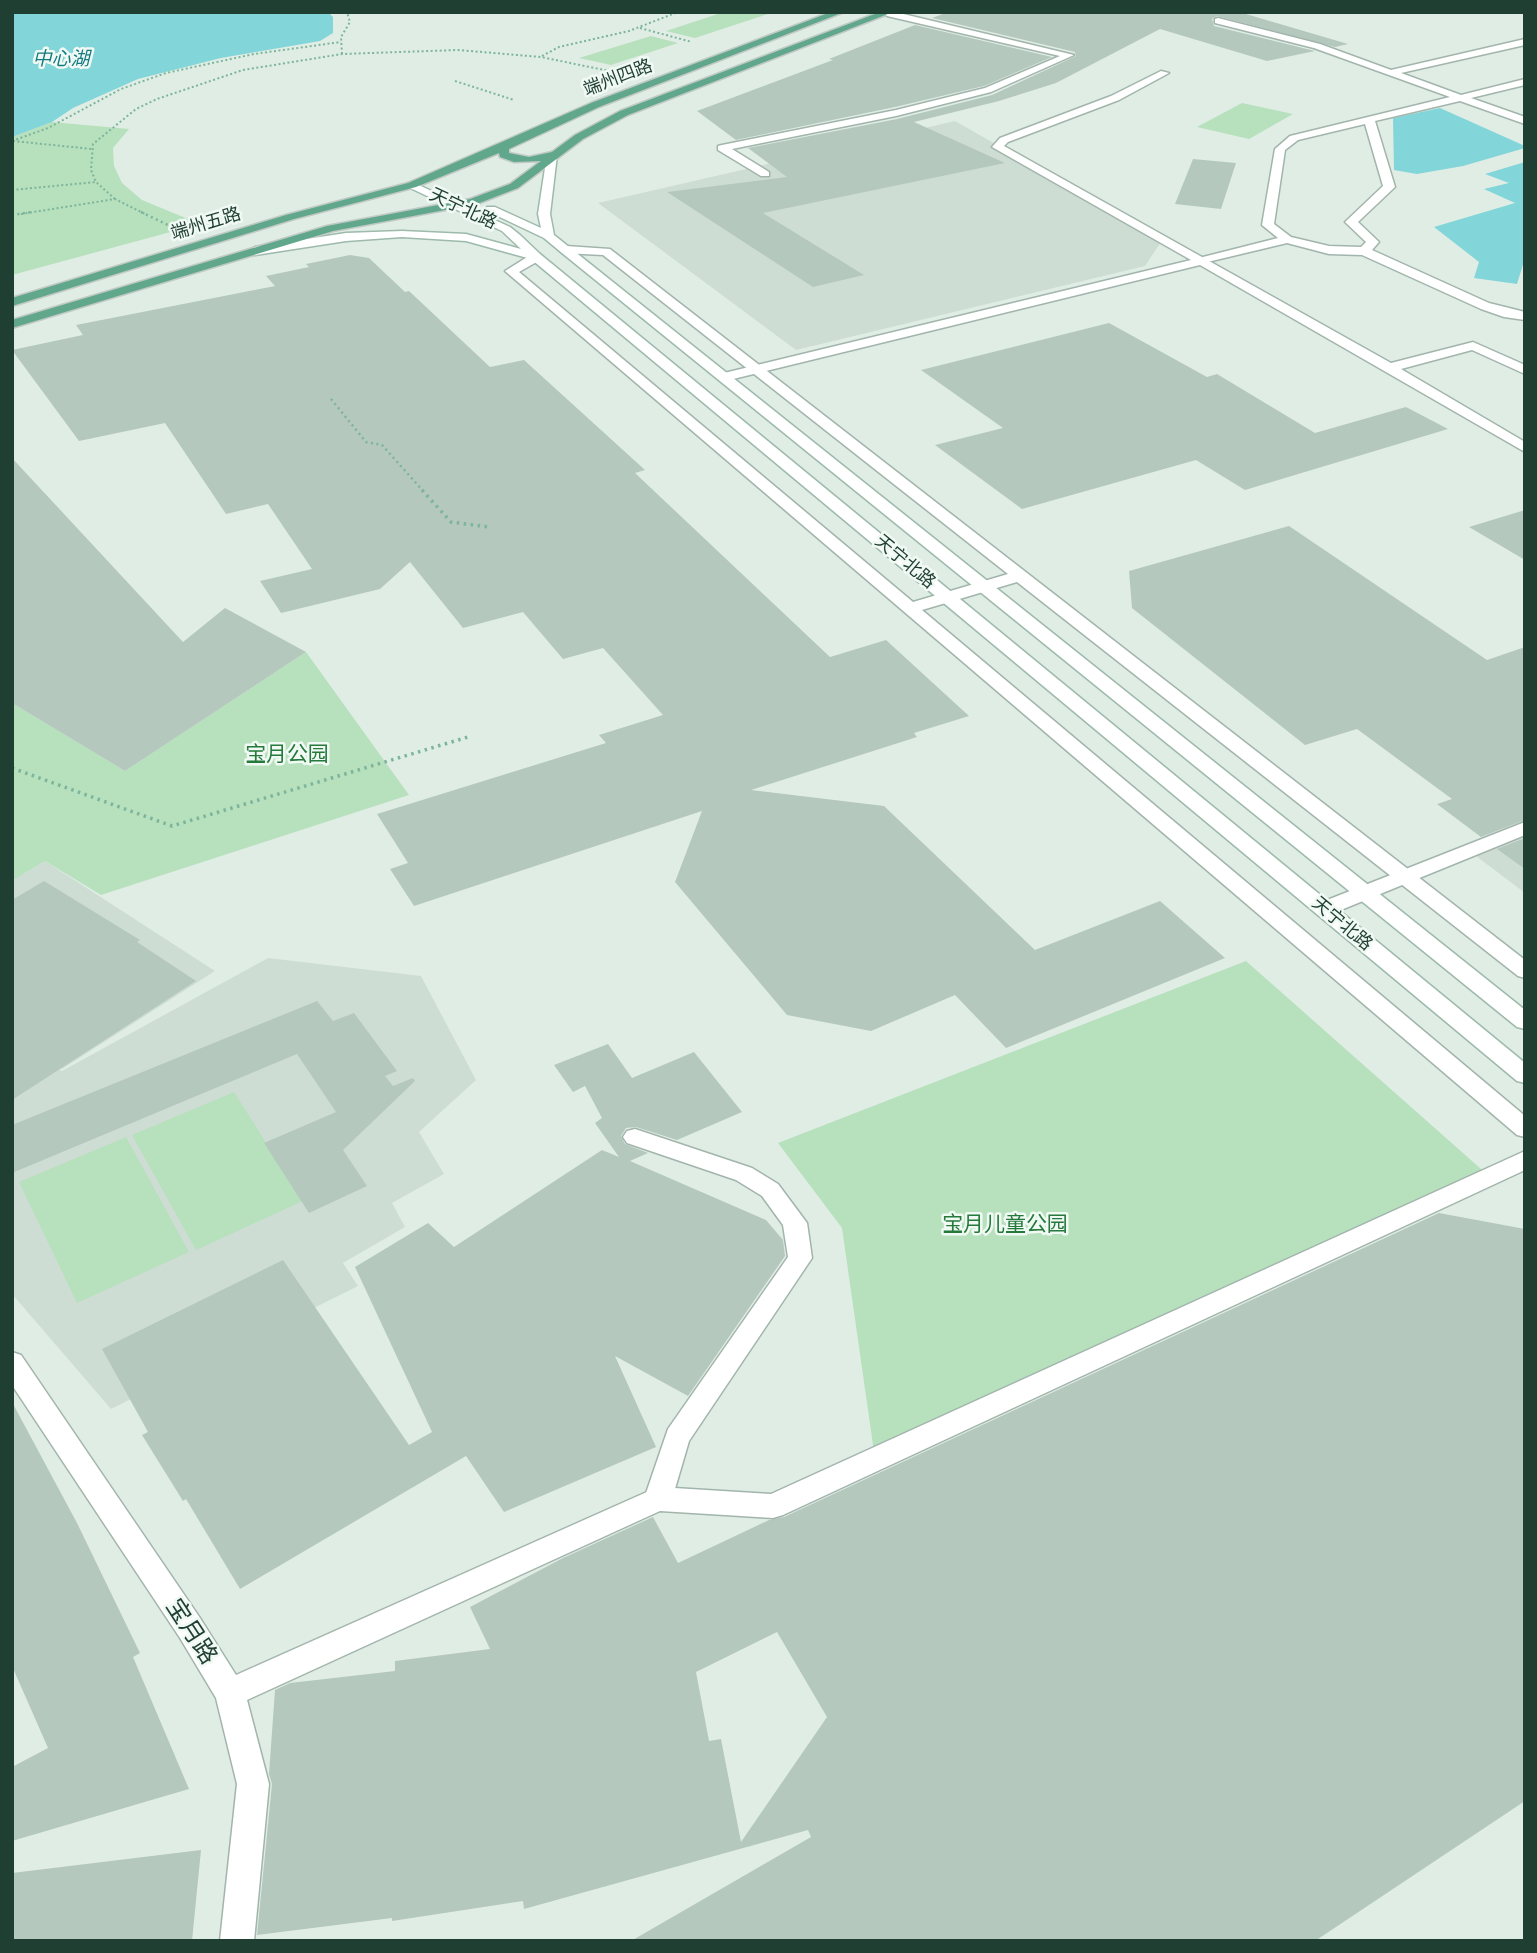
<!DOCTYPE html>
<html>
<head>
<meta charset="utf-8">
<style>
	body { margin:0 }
	#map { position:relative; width:1537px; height:1953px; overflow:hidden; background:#e0ede5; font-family:Rubik,sans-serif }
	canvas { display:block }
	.frame { position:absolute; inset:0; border:14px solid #1f3f32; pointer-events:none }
</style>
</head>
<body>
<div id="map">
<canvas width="1537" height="1953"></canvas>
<div class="frame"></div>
</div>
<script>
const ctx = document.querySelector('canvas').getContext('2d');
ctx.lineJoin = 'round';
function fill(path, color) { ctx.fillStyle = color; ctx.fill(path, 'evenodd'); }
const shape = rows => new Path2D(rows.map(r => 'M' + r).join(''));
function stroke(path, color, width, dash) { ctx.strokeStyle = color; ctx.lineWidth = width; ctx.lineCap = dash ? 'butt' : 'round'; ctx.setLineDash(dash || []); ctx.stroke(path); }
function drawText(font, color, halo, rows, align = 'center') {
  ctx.font = font + ' Rubik,"Noto Sans SC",sans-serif'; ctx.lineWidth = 5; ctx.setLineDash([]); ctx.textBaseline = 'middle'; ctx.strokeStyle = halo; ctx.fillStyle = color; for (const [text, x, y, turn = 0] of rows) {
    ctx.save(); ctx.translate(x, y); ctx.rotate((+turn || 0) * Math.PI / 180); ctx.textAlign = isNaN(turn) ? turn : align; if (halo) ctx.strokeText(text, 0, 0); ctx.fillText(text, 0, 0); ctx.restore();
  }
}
fill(shape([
	[955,121,1163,239,1145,266,796,350,598,203],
	[1525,828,1525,893,1468,850],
	[45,861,215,971,62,1069,37,1053,12,1068,12,881],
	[268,958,421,976,476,1080,419,1132,444,1174,392,1203,405,1227,343,1263,358,1286,111,1409,12,1294,12,1071,37,1055,62,1071]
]), '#ceddd4');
fill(shape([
	[724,12,774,12,695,38,666,31],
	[651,36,678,43,611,65,579,58],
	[1242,103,1293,114,1249,139,1197,127],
	[52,122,129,129,113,148,114,166,122,183,142,200,200,224,12,275,12,137],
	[306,652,409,795,101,895,45,861,12,881,12,703,125,771],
	[1246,961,1489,1176,875,1459,842,1228,778,1143],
	[234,1092,303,1201,196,1250,132,1135],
	[126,1137,189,1252,77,1303,19,1182]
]), '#b7e0bd');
fill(shape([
	[12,12,328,12,333,17,333,33,320,41,221,58,138,79,73,108,52,122,12,137],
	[1440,108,1525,146,1525,148,1463,166,1417,174,1394,170,1393,118],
	[1525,162,1525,258,1517,284,1474,278,1479,262,1434,227,1515,203,1484,189,1509,183,1485,174]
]), '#82d5d8');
fill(shape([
	[948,12,1239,12,1348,44,1335,47,1217,16,1212,19,1214,26,1315,51,1267,61,1160,29,1056,83,999,101,914,122,1005,163,763,213,864,275,813,287,667,192,787,177,748,148,897,119,992,95,1076,56,1075,52,932,18],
	[915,25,1052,57,984,86,895,107,736,140,697,111,833,60,829,59],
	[1193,159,1236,163,1221,209,1175,204],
	[350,255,369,258,405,292,409,291,490,367,524,360,645,470,635,473,830,657,886,640,969,716,914,733,917,737,751,790,884,806,1035,950,1160,901,1225,958,1006,1048,955,995,871,1031,787,1015,675,882,702,811,414,906,390,869,408,863,377,814,606,743,599,735,663,715,603,648,563,659,523,612,463,628,410,562,380,589,281,613,260,581,312,569,268,504,226,514,165,423,79,441,12,350,83,335,76,325,275,286,266,276,309,267,306,264],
	[1109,323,1207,377,1217,374,1315,433,1406,407,1448,429,1245,490,1196,460,1022,509,935,445,1003,428,921,370],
	[12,458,183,642,225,608,306,652,125,771,12,703],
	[1525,510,1525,560,1469,527],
	[1289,526,1487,660,1525,647,1525,820,1481,837,1437,804,1452,799,1357,729,1305,745,1132,608,1129,571],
	[1525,838,1525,869,1497,849],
	[44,881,140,940,137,942,196,981,12,1100,12,900],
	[317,1001,333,1021,354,1013,397,1071,385,1076,393,1086,413,1078,415,1081,343,1150,367,1186,309,1213,264,1143,336,1112,297,1054,12,1173,12,1125],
	[608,1044,632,1078,694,1052,742,1112,677,1140,636,1127,626,1128,621,1136,625,1144,648,1153,630,1161,766,1220,783,1240,785,1256,688,1396,615,1356,656,1447,504,1512,466,1456,240,1589,186,1499,183,1501,142,1435,148,1432,102,1349,283,1260,409,1445,432,1432,355,1267,428,1223,454,1247,602,1150,619,1157,595,1123,602,1118,585,1086,573,1092,554,1065],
	[1439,1213,1525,1229,1525,1801,1315,1941,631,1941,811,1837,808,1830,524,1909,523,1901,392,1921,392,1918,257,1935,272,1784,269,1774,275,1690,290,1683,395,1671,395,1661,490,1649,470,1607,563,1558,653,1517,678,1563,769,1520,784,1517],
	[777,1632,827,1717,741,1842,721,1739,709,1741,696,1672],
	[12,1402,77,1523,140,1653,133,1657,189,1789,12,1841,12,1767,48,1748,12,1666],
	[201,1850,192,1941,12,1941,12,1873]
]), '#b5c8be');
const lane = shape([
	[1218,18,1320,44,1391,70,1525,39,1525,45,1401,73,1461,95,1525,79,1525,85,1471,98,1525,117,1525,124,1460,101,1375,121,1395,187,1358,222,1379,242,1372,250,1489,303,1525,312,1525,320,1504,317,1481,309,1362,255,1329,254,1287,243,1195,265,1195,259,1278,238,1262,225,1275,149,1290,136,1450,97,1314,48,1215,23,1215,19,1218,18],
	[1365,124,1383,186,1345,222,1366,242,1361,247,1329,246,1291,237,1274,224,1285,150,1298,140,1365,124],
	[566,246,610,249,1525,960,1525,978,1518,976,1017,582,922,610,1525,1116,1525,1137,1517,1135,505,271,532,254,540,254,540,260,519,272,913,602,1008,574,603,255,562,253,560,250,566,246],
	[635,1129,752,1168,778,1184,807,1223,812,1258,689,1441,672,1499,668,1508,658,1511,648,1508,644,1499,668,1429,788,1257,783,1225,762,1196,736,1180,627,1143,623,1137,627,1131,635,1129]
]);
const street = shape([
	[883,12,895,12,1074,55,991,92,896,116,732,149,769,172,769,176,761,176,718,150,718,146,722,145,896,110,985,88,1060,56,887,16,883,12],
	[1161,71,1169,73,1119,100,1008,142,1004,146,1391,363,1473,342,1525,365,1525,374,1472,350,1401,369,1525,442,1525,452,1200,265,725,381,720,380,720,374,1191,260,992,147,1000,138,1111,96,1161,71],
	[1525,822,1525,835,1331,914,1324,915,1317,914,1314,909,1317,904,1525,822],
	[1525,1151,1525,1170,783,1515,773,1518,660,1511,247,1700,269,1784,254,1941,220,1941,237,1784,216,1698,180,1638,12,1385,12,1352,21,1355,200,1618,236,1675,658,1487,771,1494,1525,1151]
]);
const secondary = shape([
	[552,152,557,155,550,214,554,235,1525,1010,1525,1029,1517,1027,562,253,544,238,487,211,487,207,495,207,541,228,538,214,547,155,552,152],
	[412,182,510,227,520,235,540,254,1525,1063,1525,1083,1517,1081,531,259,466,241,402,237,346,241,255,255,249,251,255,247,346,233,402,231,466,234,521,249,502,231,408,187,408,183,412,182]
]);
const primary = shape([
	[831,12,844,12,599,107,509,149,509,153,529,157,552,152,575,135,620,111,880,12,893,12,628,115,583,139,518,188,477,204,333,231,12,328,12,320,327,226,470,199,510,184,541,161,514,162,500,157,499,153,416,187,294,219,12,306,12,298,286,215,408,183,591,103,831,12]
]);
stroke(lane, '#a2b5ac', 3);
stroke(street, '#a2b5ac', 3);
stroke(secondary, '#9dbaac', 3);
stroke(primary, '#c0c9c6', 3);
stroke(shape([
	[640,28,692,42],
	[342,54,341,37,350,22,347,12],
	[542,56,559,47,629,31,678,12],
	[455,81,514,100],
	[12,141,48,128,121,89,166,73,254,54,341,42],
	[13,141,92,149],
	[12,190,96,182],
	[115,199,96,182,91,170,93,144,136,109,157,99,243,70,342,54,458,50,541,57,614,72],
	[21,214,115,199,145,214]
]), '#7db49c', 2, [2, 2.5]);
stroke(shape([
	[141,212,172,227],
	[12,215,32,212],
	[331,399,366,442,382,445,424,492]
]), '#7db49c', 2.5, [2, 3.5]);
stroke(shape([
	[422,490,451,522,489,527],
	[12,768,172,826,468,737]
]), '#7db49c', 3.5, [2.5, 4.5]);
fill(lane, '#fff');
fill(street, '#fff');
fill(secondary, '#fff');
fill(primary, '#60a78c');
drawText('18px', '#1f3f32', '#f1f9f4', [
	["端州四路",618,78,-21],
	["天宁北路",463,209,25],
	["端州五路",206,224,-17],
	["天宁北路",905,562,40],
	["天宁北路",1342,924,40]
]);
drawText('italic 19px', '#137c81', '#f1f9f4', [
	["中心湖",61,60]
]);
drawText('21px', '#257a3b', '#f1f9f4', [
	["宝月公园",287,755],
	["宝月儿童公园",1005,1225]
]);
drawText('24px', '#1f3f32', '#f1f9f4', [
	["宝月路",191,1632,57]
]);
</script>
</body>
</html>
